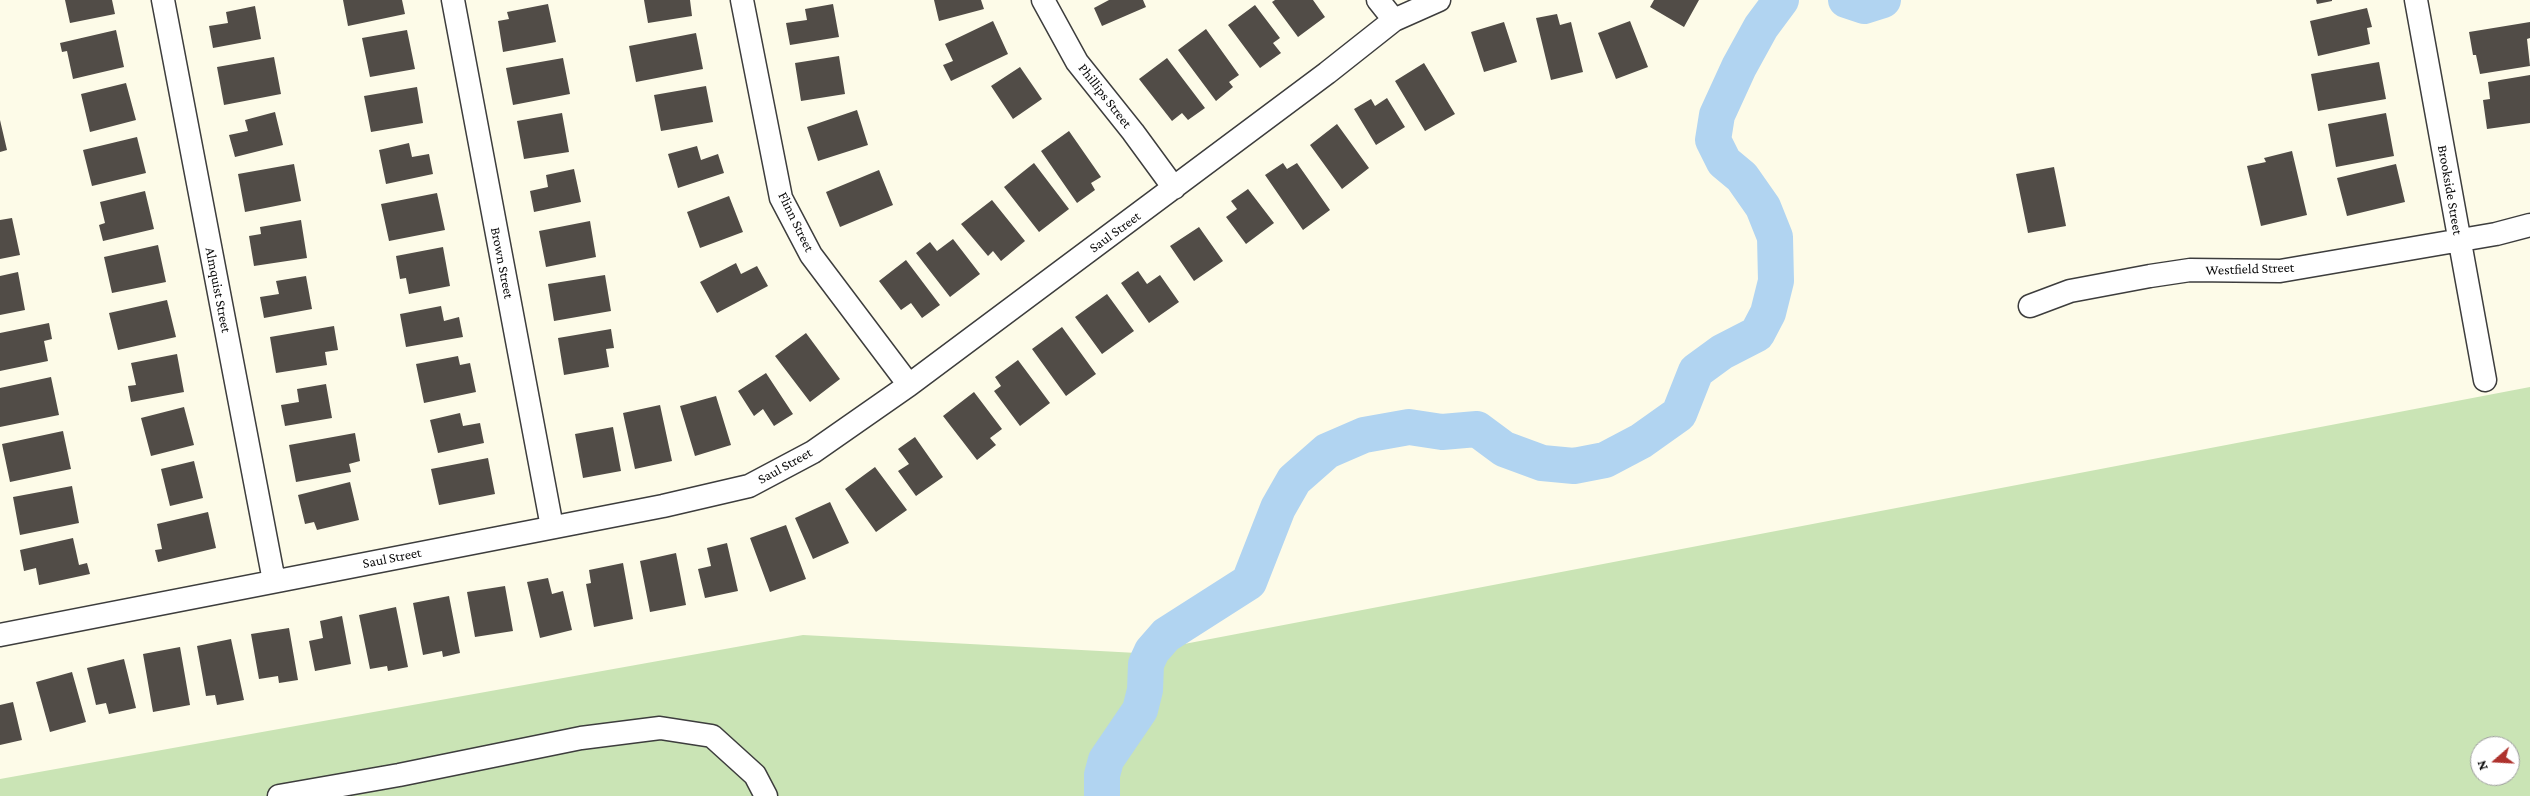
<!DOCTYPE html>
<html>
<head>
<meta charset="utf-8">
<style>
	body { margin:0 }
	#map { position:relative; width:2530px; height:796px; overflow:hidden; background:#fdfbe8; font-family:"Crimson Pro",serif }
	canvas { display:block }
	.north { position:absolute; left:2470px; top:736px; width:50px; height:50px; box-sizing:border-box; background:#fff; border:1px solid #9d9d9d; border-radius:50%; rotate:251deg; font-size:14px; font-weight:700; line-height:20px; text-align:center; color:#0a0a0a }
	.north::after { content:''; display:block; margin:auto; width:18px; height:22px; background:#ae322d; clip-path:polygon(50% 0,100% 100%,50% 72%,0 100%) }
</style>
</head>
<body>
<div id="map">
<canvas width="2530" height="796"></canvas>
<div class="north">N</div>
</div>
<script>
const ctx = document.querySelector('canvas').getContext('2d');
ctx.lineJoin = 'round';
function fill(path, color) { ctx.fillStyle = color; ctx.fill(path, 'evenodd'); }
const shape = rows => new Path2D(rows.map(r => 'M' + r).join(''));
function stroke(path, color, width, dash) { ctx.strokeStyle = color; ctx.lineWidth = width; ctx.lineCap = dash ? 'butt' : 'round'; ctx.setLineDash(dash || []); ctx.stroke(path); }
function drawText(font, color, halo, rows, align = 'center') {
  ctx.font = font + ' "Crimson Pro",serif'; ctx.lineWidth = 5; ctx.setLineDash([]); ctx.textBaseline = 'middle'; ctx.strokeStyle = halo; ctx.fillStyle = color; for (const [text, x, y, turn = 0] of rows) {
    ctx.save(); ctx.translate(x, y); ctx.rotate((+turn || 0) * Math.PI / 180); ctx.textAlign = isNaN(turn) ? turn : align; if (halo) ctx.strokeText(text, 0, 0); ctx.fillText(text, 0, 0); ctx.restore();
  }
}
fill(shape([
	[2530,387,2530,796,0,796,0,779,803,635,1137,653],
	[2480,746,2510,746,2510,776,2480,776]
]), '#cae4b5');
stroke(shape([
	[1846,0,1864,6,1883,0],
	[1102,796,1102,775,1106,760,1140,710,1145,690,1146,664,1152,651,1166,635,1249,582,1278,508,1294,480,1327,451,1364,435,1409,427,1442,432,1477,429,1504,449,1542,463,1574,466,1605,460,1641,441,1679,414,1696,371,1722,352,1757,334,1768,313,1776,281,1775,237,1763,207,1742,177,1724,162,1713,140,1717,115,1739,67,1761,27,1781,0]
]), '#b1d4f1', 36);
fill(shape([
	[65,0,112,0,115,14,70,23],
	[343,0,402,0,405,14,348,26],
	[644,0,690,0,692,16,648,23],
	[934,0,981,0,984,9,939,21],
	[1109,0,1143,0,1146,7,1102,26,1094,8],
	[1275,0,1313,0,1325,17,1298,37,1272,2],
	[1654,0,1699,0,1684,27,1650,7],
	[2316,0,2332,0,2332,1,2317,4],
	[548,4,556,42,503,52,498,21,509,19,507,12],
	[833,4,839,37,790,45,786,23,807,20,805,9],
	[1255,5,1280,38,1273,43,1281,53,1260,68,1228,25],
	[255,6,261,39,213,48,209,26,228,23,226,12],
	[2367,8,2372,27,2367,28,2370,44,2318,56,2310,21],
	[1557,14,1560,25,1571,22,1583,72,1551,80,1536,18],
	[993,21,1008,54,951,81,943,65,953,61,945,44],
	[1630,21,1648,67,1616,79,1598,33],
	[1504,22,1517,62,1484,72,1471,32],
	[2530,22,2530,38,2527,39,2530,66,2480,74,2476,55,2473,55,2469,32],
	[1206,29,1239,75,1229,82,1233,87,1216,101,1178,50],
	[116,30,124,67,73,79,67,51,62,52,60,43],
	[407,30,415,69,370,77,362,38],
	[696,33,703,69,636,82,629,46],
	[839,56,845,94,801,101,795,63],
	[274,57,281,94,224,105,217,67],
	[563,58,570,94,513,105,506,68],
	[1167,58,1205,108,1188,120,1182,113,1172,121,1139,79],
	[2379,62,2386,99,2318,111,2311,74],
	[1424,63,1455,114,1425,131,1395,81],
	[1020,67,1042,99,1013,119,991,86],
	[2530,75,2530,123,2487,129,2483,100,2490,99,2488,82],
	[126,83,136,120,90,132,81,94],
	[706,86,713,122,661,131,654,95],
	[417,87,423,123,371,132,364,96],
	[1387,98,1405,127,1376,145,1354,109,1371,99,1375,106],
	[857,110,868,145,818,161,807,127],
	[275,112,283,145,235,157,229,135,248,131,245,120],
	[562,113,569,152,524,159,517,121],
	[2386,113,2394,156,2336,167,2328,124],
	[0,120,7,150,0,152],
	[1337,124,1369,168,1342,189,1310,145],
	[1069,131,1101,177,1091,183,1095,190,1077,203,1041,151],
	[137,137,146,173,92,186,83,150],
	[409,143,412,157,429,154,433,174,386,184,379,150],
	[697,146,701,160,718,154,724,173,678,188,668,154],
	[2292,151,2307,215,2261,226,2247,166,2266,162,2264,158],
	[1034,163,1069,209,1039,232,1004,187],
	[1283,163,1287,169,1297,163,1330,210,1303,230,1265,175],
	[294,164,301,201,245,212,238,174],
	[2396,164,2405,202,2347,216,2337,178],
	[2054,167,2066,226,2028,233,2016,174],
	[574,169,581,202,534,212,530,191,548,187,546,175],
	[879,170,893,205,840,227,826,192],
	[1248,189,1274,223,1246,244,1226,217,1237,209,1231,201],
	[145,191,154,229,103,241,99,225,105,223,100,202],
	[437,193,445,230,389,241,381,204],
	[729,196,743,232,700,248,687,212],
	[992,200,1025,241,1001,261,993,251,988,256,961,224],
	[12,218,20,255,0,259,0,220],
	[301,220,307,258,254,266,249,236,261,234,260,227],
	[590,221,596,257,546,267,539,231],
	[1199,227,1223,261,1194,281,1170,246],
	[953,239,980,274,950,297,916,253,930,242,937,251],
	[158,245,166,282,112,293,104,257],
	[443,247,450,286,409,294,406,278,400,279,396,256],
	[906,260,940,305,922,318,911,303,901,310,879,281],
	[736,263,741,274,757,266,768,286,717,313,700,282],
	[1138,271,1147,284,1160,275,1179,302,1149,323,1121,283],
	[18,272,25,310,0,315,0,276],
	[605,275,611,311,554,321,548,284],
	[306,276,312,309,264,318,260,297,279,294,276,281],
	[1107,294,1134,331,1102,354,1075,317],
	[167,300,176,337,118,350,109,313],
	[441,306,444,321,459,317,463,337,406,347,400,314],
	[49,323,52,339,44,341,48,361,0,371,0,333],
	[334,326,338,350,325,352,327,365,276,373,270,337],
	[1062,327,1096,374,1066,396,1032,349],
	[611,329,614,348,606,349,609,367,564,375,558,338],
	[806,333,840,379,810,402,775,356],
	[177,354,184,392,131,402,128,386,136,385,131,363],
	[458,356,460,365,470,363,476,392,424,403,416,364],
	[1018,360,1050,403,1020,426,994,391,1001,386,995,377],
	[766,373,793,414,774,426,763,409,754,416,738,391],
	[51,377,59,415,0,427,0,388],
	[326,384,332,418,285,426,281,405,299,402,297,389],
	[974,392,1002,429,990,438,996,445,977,460,943,416],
	[716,396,731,445,695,456,680,406],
	[660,405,672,461,635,469,623,413],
	[184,407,194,445,151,456,141,418],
	[460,413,463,426,480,423,484,443,438,453,430,420],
	[613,427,621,471,583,478,575,434],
	[63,431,71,469,10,482,2,444],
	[355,433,360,461,349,464,351,472,296,482,289,445],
	[915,437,943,477,916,496,898,471,909,464,898,449],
	[488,458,495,494,439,505,431,469],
	[194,461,203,498,170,506,161,469],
	[875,467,907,510,876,532,845,489],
	[350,482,359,520,317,530,314,522,305,524,298,495],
	[72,486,79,523,20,535,13,497],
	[830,502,849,543,813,559,795,518],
	[208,512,216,548,158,562,155,550,162,549,157,524],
	[786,525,806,579,770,592,750,538],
	[73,538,79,565,87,563,90,574,39,585,36,568,24,571,20,550],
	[727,543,738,591,705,598,698,569,711,566,707,548],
	[676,553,686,605,650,612,640,561],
	[623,563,633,619,594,627,586,584,591,583,589,570],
	[548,578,552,594,563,591,572,630,540,638,527,582],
	[505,586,513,631,475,637,467,592],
	[449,596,460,653,443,657,442,651,423,655,413,603],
	[396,607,408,667,388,671,387,666,370,669,359,615],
	[342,616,351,664,315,671,309,641,323,638,320,621],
	[289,628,298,680,279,683,278,676,259,679,251,634],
	[231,639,244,700,217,705,215,695,206,696,197,646],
	[180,647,190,705,153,712,143,654],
	[124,659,136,708,109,714,106,703,96,705,87,668],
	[72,672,86,722,50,732,36,682],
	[13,702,22,740,0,745,0,705]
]), '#514c47');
const minor = shape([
	[163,0,274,581],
	[453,0,552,527],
	[742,0,781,198,811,255,909,385],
	[1043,0,1077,62,1133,132,1174,188],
	[1378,0,1394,20],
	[2416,0,2485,380],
	[2030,306,2070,291,2150,276,2190,270,2280,271,2496,234,2530,225],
	[0,635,663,506,749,486,813,452,909,385,1327,73,1394,20,1439,0],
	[279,796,399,775,581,738,660,728,712,736,755,775,766,796]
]);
stroke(minor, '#3d3d3d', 25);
stroke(minor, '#fff', 22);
drawText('14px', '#0a0a0a', '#fff', [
	["Phillips Street",1105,96,52],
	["Brookside Street",2450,190,80],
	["Flinn Street",796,222,64],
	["Saul Street",1115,232,-36],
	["Brown Street",502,263,79],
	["Westfield Street",2250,269,-2],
	["Almquist Street",218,290,79],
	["Saul Street",785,466,-29],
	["Saul Street",392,558,-11]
]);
</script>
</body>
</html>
